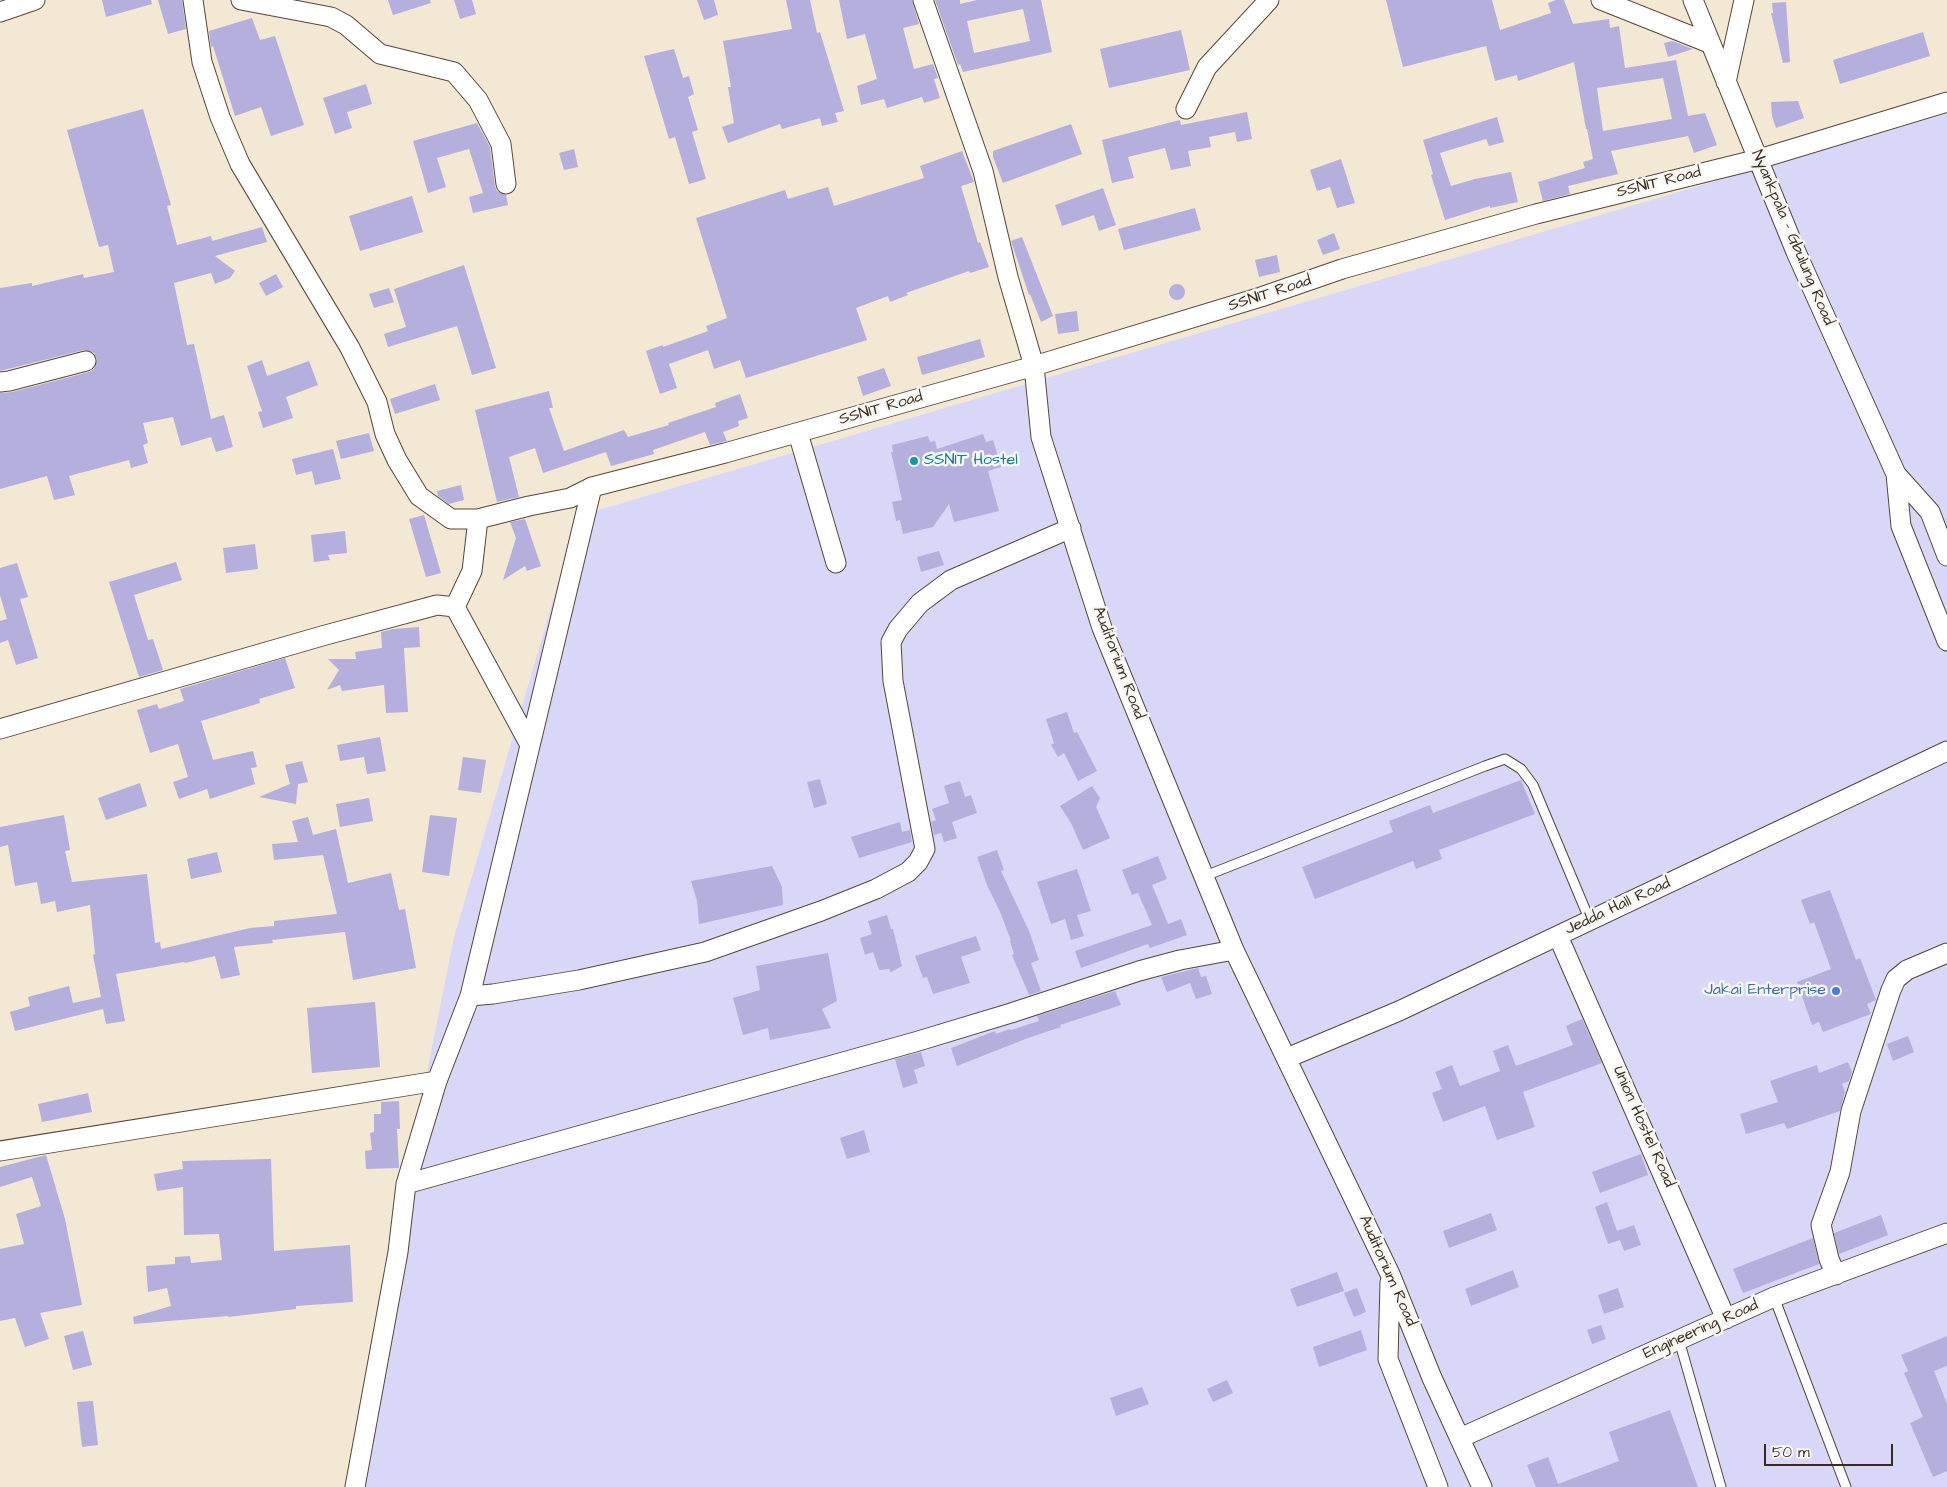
<!DOCTYPE html>
<html>
<head>
<meta charset="utf-8">
<style>
	body { margin:0 }
	#map { position:relative; width:1947px; height:1487px; overflow:hidden; background:#f3e8d4; font-family:"Architects Daughter",sans-serif }
	canvas { display:block }
	.scale { position:absolute; left:1764px; top:1444px; width:129px; height:22px; box-sizing:border-box; border:2px solid #3b2a1e; border-top:0; padding-left:6px; font-size:15px; line-height:18px; white-space:nowrap; color:#3b2a1e; -webkit-text-stroke:4px #f6f6f2; paint-order:stroke }
</style>
</head>
<body>
<div id="map">
<canvas width="1947" height="1487"></canvas>
<div class="scale">50 m</div>
</div>
<script>
const ctx = document.querySelector('canvas').getContext('2d');
ctx.lineJoin = 'round';
function fill(path, color) { ctx.fillStyle = color; ctx.fill(path, 'evenodd'); }
const shape = rows => new Path2D(rows.map(r => 'M' + r).join(''));
function stroke(path, color, width, dash) { ctx.strokeStyle = color; ctx.lineWidth = width; ctx.lineCap = dash ? 'butt' : 'round'; ctx.setLineDash(dash || []); ctx.stroke(path); }
function drawText(font, color, halo, rows, align = 'center') {
  ctx.font = font + ' "Architects Daughter",sans-serif'; ctx.lineWidth = 5; ctx.setLineDash([]); ctx.textBaseline = 'middle'; ctx.strokeStyle = halo; ctx.fillStyle = color; for (const [text, x, y, turn = 0] of rows) {
    ctx.save(); ctx.translate(x, y); ctx.rotate((+turn || 0) * Math.PI / 180); ctx.textAlign = isNaN(turn) ? turn : align; if (halo) ctx.strokeText(text, 0, 0); ctx.fillText(text, 0, 0); ctx.restore();
  }
}
fill(shape([
	[1947,113,1947,1487,344,1487,454,937,578,516]
]), '#d9d7f8');
fill(shape([
	[102,0,151,0,152,4,106,17],
	[158,0,182,0,186,29,168,34],
	[388,0,430,0,431,3,393,15],
	[454,0,472,0,476,14,460,19],
	[697,0,714,0,718,15,704,20],
	[786,0,810,0,817,33,820,32,844,111,835,113,838,122,822,126,820,118,782,129,780,124,728,143,722,127,734,123,728,87,731,87,723,41,792,29],
	[839,0,912,0,919,24,903,28,914,69,933,64,938,78,934,79,940,98,924,103,922,97,887,108,884,99,861,105,857,86,877,79,865,34,847,39],
	[935,0,960,0,960,4,977,0,1041,0,1052,52,963,72,960,64,958,65],
	[1023,9,1030,41,974,53,967,21],
	[1386,0,1492,0,1500,30,1551,13,1548,3,1556,0,1564,0,1573,24,1609,19,1610,28,1619,26,1625,68,1676,60,1688,116,1705,113,1717,145,1694,153,1688,136,1611,151,1618,174,1568,186,1570,194,1543,201,1538,182,1585,168,1583,162,1593,159,1587,129,1586,129,1574,62,1518,81,1517,75,1495,81,1486,46,1403,67],
	[1663,78,1672,119,1603,131,1597,88],
	[1786,2,1790,62,1783,63,1771,13,1773,13,1772,3],
	[252,18,260,40,275,36,304,125,271,136,261,107,235,116,213,46,211,47,209,31],
	[1181,30,1190,70,1109,88,1100,49],
	[1923,32,1930,56,1840,84,1833,60],
	[1672,41,1693,49,1668,57,1664,43],
	[674,49,683,78,689,76,694,94,688,97,698,130,692,132,706,179,689,184,675,137,669,139,644,56],
	[366,84,372,104,347,112,352,128,335,134,323,98],
	[1798,101,1804,118,1776,128,1772,116,1771,102],
	[143,109,171,205,167,206,177,245,211,236,212,241,262,227,267,242,215,256,235,271,230,278,215,284,211,273,174,283,187,345,194,344,211,419,224,415,233,447,216,452,211,437,181,446,173,417,143,423,148,443,143,445,148,463,131,468,129,460,69,476,75,495,54,500,47,476,0,489,0,393,12,392,89,372,94,369,97,359,94,353,84,350,0,371,0,288,32,283,32,286,83,274,84,278,114,272,108,245,99,247,67,130],
	[1247,112,1252,139,1237,142,1235,132,1209,137,1211,147,1188,151,1191,166,1171,170,1165,148,1128,157,1134,178,1112,183,1102,140,1180,120,1181,125],
	[1497,117,1504,142,1489,146,1486,139,1440,153,1451,186,1475,179,1511,172,1518,202,1490,208,1490,206,1445,220,1431,175,1433,174,1423,140],
	[477,123,490,147,495,186,497,191,506,195,508,205,473,213,469,197,483,193,469,149,437,158,446,187,428,193,413,141],
	[1071,124,1082,154,1003,183,993,157,993,151],
	[574,149,578,167,564,170,559,153],
	[962,151,974,182,961,186,978,243,980,242,989,267,970,273,969,271,906,293,908,295,890,302,888,296,856,308,867,340,746,378,740,360,714,369,708,350,669,364,677,388,660,394,646,351,663,345,663,347,708,331,706,326,727,318,696,218,785,190,788,199,828,187,834,206,924,178,920,166],
	[1341,159,1355,203,1337,208,1330,187,1317,191,1310,170],
	[1103,188,1116,225,1099,231,1094,215,1062,226,1055,205],
	[412,196,423,232,360,251,349,216],
	[1195,208,1201,230,1124,250,1118,229],
	[1334,233,1340,249,1323,255,1317,240],
	[1022,237,1053,316,1041,322,1030,294,1029,295,1011,241],
	[1277,255,1280,272,1259,277,1255,260],
	[464,265,496,368,472,375,457,326,388,347,384,334,406,327,394,289],
	[276,274,283,287,266,296,259,283],
	'1169 292a8 8 0 1 1 16 0a8 8 0 1 1-16 0Z',
	[389,288,394,302,374,308,369,294],
	[1077,311,1079,331,1058,334,1055,314],
	[980,339,985,357,922,375,917,357],
	[262,360,267,376,309,361,318,385,286,397,293,418,263,428,258,412,262,411,247,366],
	[884,368,891,386,863,396,857,377],
	[435,384,440,400,395,414,390,399],
	[549,391,553,408,549,408,564,451,624,430,628,437,669,425,668,423,716,407,715,403,740,394,748,418,738,421,739,426,723,432,727,441,710,445,705,432,653,450,654,454,611,466,606,452,543,473,535,448,509,457,519,497,497,502,475,410],
	[369,433,374,451,341,459,336,441],
	[983,434,986,442,993,440,1001,467,988,471,999,511,954,522,949,504,933,527,903,534,900,520,896,521,892,502,902,500,891,452,893,452,892,445,928,436,930,442,935,441,937,449],
	[333,449,341,479,315,485,312,471,296,475,292,459],
	[461,485,464,500,449,504,438,496,437,491],
	[424,515,441,573,426,577,409,519],
	[525,519,541,566,527,571,525,566,503,580,516,538,510,522],
	[345,531,347,553,328,555,330,560,314,562,311,535],
	[255,544,258,569,226,573,223,548],
	[939,551,944,565,921,572,917,557],
	[176,562,182,580,134,595,148,640,153,639,163,670,139,677,109,582],
	[17,563,28,597,20,599,38,658,16,665,8,640,0,643,0,621,7,619,0,595,0,568],
	[419,627,420,647,404,648,408,712,386,713,384,685,342,691,340,685,327,690,339,670,328,659,356,659,355,652,382,648,381,632,393,629],
	[285,658,295,688,259,699,260,703,201,721,213,760,253,751,257,767,251,768,255,784,210,799,207,789,179,799,173,782,188,777,178,744,150,753,137,710,157,704,159,709,184,701,180,689],
	[1067,712,1074,733,1077,732,1097,771,1078,781,1064,753,1058,757,1051,745,1054,743,1046,719],
	[380,737,386,771,367,774,364,757,340,761,337,745],
	[463,757,486,760,481,793,458,790],
	[302,761,308,782,298,784,296,804,259,797,290,784,285,765],
	[820,779,827,804,814,808,807,782],
	[1521,780,1535,814,1439,850,1442,859,1416,869,1413,861,1315,899,1302,867,1393,832,1389,821,1430,805,1433,813],
	[960,781,965,797,971,795,977,813,952,822,957,838,944,842,941,833,934,835,931,822,936,820,932,809,949,803,944,786],
	[140,783,147,806,106,820,98,798],
	[1092,786,1100,798,1096,807,1110,838,1083,850,1071,823,1060,806],
	[369,798,373,821,340,827,336,804],
	[64,815,70,850,65,851,72,882,147,874,155,943,160,942,161,949,250,928,274,926,274,921,337,914,323,855,274,860,272,844,298,842,292,821,308,817,313,835,336,829,348,883,391,873,399,910,405,909,416,968,353,980,345,932,272,940,273,943,234,947,240,975,221,979,215,956,185,963,184,962,116,974,125,1021,106,1024,103,1009,15,1031,10,1012,30,1006,28,997,69,986,73,1003,101,997,93,955,95,954,90,905,57,912,55,901,41,904,37,882,15,886,8,845,0,847,0,827],
	[430,815,457,818,449,876,422,872],
	[900,822,902,832,910,830,912,842,859,858,851,837],
	[997,850,1004,870,1001,871,1029,931,1039,960,1031,963,1041,991,1029,995,1012,955,1014,954,1010,941,1011,941,1001,914,987,885,977,857],
	[217,852,222,872,191,879,187,859],
	[1158,856,1167,879,1152,885,1168,924,1181,919,1187,935,1150,948,1148,944,1081,968,1075,951,1152,925,1138,893,1132,895,1122,870],
	[772,866,782,887,783,905,699,924,697,901,691,881],
	[1077,869,1091,911,1077,915,1084,936,1071,940,1065,919,1051,924,1037,882],
	[1830,890,1856,960,1860,958,1876,1000,1867,1004,1871,1014,1823,1032,1819,1022,1812,1025,1797,982,1831,969,1814,922,1810,924,1801,900],
	[887,915,891,929,893,929,902,966,891,972,889,969,879,970,873,952,865,955,860,938,872,934,868,921],
	[976,936,981,950,961,957,970,983,933,994,927,977,923,978,915,956],
	[828,953,837,1001,822,1009,831,1028,770,1040,768,1028,743,1035,733,998,760,990,756,966],
	[1198,968,1201,977,1206,976,1212,994,1196,999,1190,983,1167,992,1161,977],
	[1115,991,1121,1005,1060,1025,1061,1027,1028,1038,957,1066,951,1048,995,1031,996,1034,1010,1029,1011,1030,1039,1021,1037,1016],
	[375,1002,380,1067,312,1073,307,1008],
	[1582,1019,1602,1063,1523,1092,1535,1127,1497,1140,1485,1106,1443,1122,1432,1093,1442,1089,1435,1072,1452,1065,1460,1086,1500,1071,1493,1051,1508,1045,1516,1066,1573,1045,1566,1026],
	[1908,1036,1914,1052,1893,1061,1887,1044],
	[921,1052,925,1066,914,1070,918,1083,903,1088,895,1059],
	[1848,1062,1852,1072,1849,1081,1842,1084,1845,1092,1840,1111,1787,1129,1784,1123,1746,1134,1740,1114,1778,1102,1770,1081,1817,1065,1819,1073],
	[88,1093,92,1112,42,1122,38,1104],
	[399,1101,400,1129,397,1129,399,1168,366,1169,365,1151,372,1150,370,1133,374,1132,374,1114,381,1114,381,1102],
	[864,1130,870,1152,847,1159,840,1138],
	[1641,1154,1648,1175,1600,1193,1592,1172],
	[46,1155,65,1219,82,1305,40,1313,49,1339,25,1347,15,1318,0,1321,0,1249,24,1244,16,1214,41,1206,32,1177,0,1187,0,1167],
	[271,1159,274,1251,350,1245,353,1302,296,1306,296,1309,228,1317,228,1316,134,1324,133,1317,171,1306,167,1288,148,1292,146,1266,175,1264,175,1257,190,1256,191,1263,222,1260,219,1234,184,1235,183,1187,157,1191,154,1174,183,1169,182,1161],
	[1607,1202,1617,1231,1634,1225,1641,1245,1624,1251,1620,1240,1608,1244,1595,1207],
	[1491,1213,1497,1230,1449,1248,1443,1231],
	[1881,1215,1888,1235,1839,1254,1834,1233],
	[1813,1238,1819,1264,1743,1293,1733,1269],
	[1513,1270,1519,1287,1471,1306,1465,1289],
	[1337,1272,1344,1291,1297,1307,1290,1289],
	[1357,1288,1366,1312,1354,1317,1344,1293],
	[1618,1288,1624,1307,1604,1314,1598,1295],
	[1601,1325,1606,1339,1592,1344,1587,1330],
	[1361,1330,1367,1350,1319,1367,1313,1347],
	[83,1331,92,1365,73,1370,64,1336],
	[1947,1336,1947,1366,1934,1371,1947,1404,1947,1471,1933,1477,1910,1423,1923,1417,1904,1373,1908,1371,1901,1355],
	[1227,1380,1233,1393,1213,1402,1207,1389],
	[1142,1387,1149,1404,1116,1416,1110,1398],
	[93,1401,98,1445,82,1447,77,1402],
	[1670,1410,1698,1487,1536,1487,1527,1465,1548,1457,1558,1484,1619,1461,1609,1432]
]), '#b4afdc');
const service = shape([
	[1205,876,1485,766,1505,759,1521,769,1533,785,1590,921],
	[1774,1297,1846,1487],
	[1679,1340,1721,1487]
]);
const minor = shape([
	[193,0,202,62,220,117,240,164,350,348,377,402,385,434,397,460,419,496,451,519,478,519,529,506,570,498,592,487,725,453,1034,366,1261,297,1342,269,1536,214,1759,159,1947,102],
	[241,0,331,17,346,25,380,54,454,72,478,100,501,144,506,184],
	[923,0,983,171,1008,277,1034,366,1041,437,1102,628,1234,950,1390,1274,1432,1378,1482,1487],
	[1601,0,1709,43],
	[1693,0,1796,252,1896,474,1930,512,1947,556],
	[0,12,35,0],
	[1726,82,1744,0],
	[1186,109,1207,67,1269,0],
	[0,382,9,381,86,361],
	[798,433,836,563],
	[1896,474,1901,526,1947,641],
	[455,607,530,745],
	[455,607,472,571,478,519],
	[0,729,322,636,437,605,455,607],
	[1558,936,1726,1319],
	[470,996,493,994,579,980,705,952,821,911,876,889,908,872,918,862,925,849,893,681,891,642,898,629,920,603,951,580,1071,528],
	[1287,1058,1399,1011,1947,751],
	[0,1151,437,1081],
	[406,1184,915,1042,1011,1013,1139,971,1180,960,1234,950],
	[1836,1275,1829,1259,1821,1225,1840,1172,1851,1111,1891,990,1896,979,1907,970,1947,953],
	[1390,1282,1388,1359,1438,1487],
	[1460,1438,1774,1297,1947,1233],
	[355,1487,398,1252,406,1184,437,1081,470,996,592,487]
]);
stroke(service, '#574639', 11);
stroke(minor, '#574639', 21);
stroke(service, '#fff', 9);
stroke(minor, '#fff', 19);
for (const [x, y, r, color] of [
	[914,461,5,"#0f9aa8"],
	[1836,991,5,"#3f7fe0"]
]) { const dot = new Path2D(); dot.arc(x, y, r, 0, 2 * Math.PI); ctx.fillStyle = color; ctx.fill(dot); stroke(dot, '#f6f6f2', 2); }
drawText('16px', '#3b2a1e', '#f6f6f2', [
	["SSNIT Road",1659,183,-14],
	["Nyankpala - Gbulung Road",1792,238,67],
	["SSNIT Road",1270,294,-18],
	["SSNIT Road",881,409,-16],
	["Auditorium Road",1118,663,69],
	["Jedda Hall Road",1618,907,-25],
	["Union Hostel Road",1643,1127,66],
	["Auditorium Road",1387,1271,66],
	["Engineering Road",1701,1330,-24]
]);
drawText('16px', '#0d838f', '#f6f6f2', [
	["SSNIT Hostel",924,461]
], 'left');
drawText('16px', '#366cbe', '#f6f6f2', [
	["Jakai Enterprise",1826,991]
], 'right');
</script>
</body>
</html>
